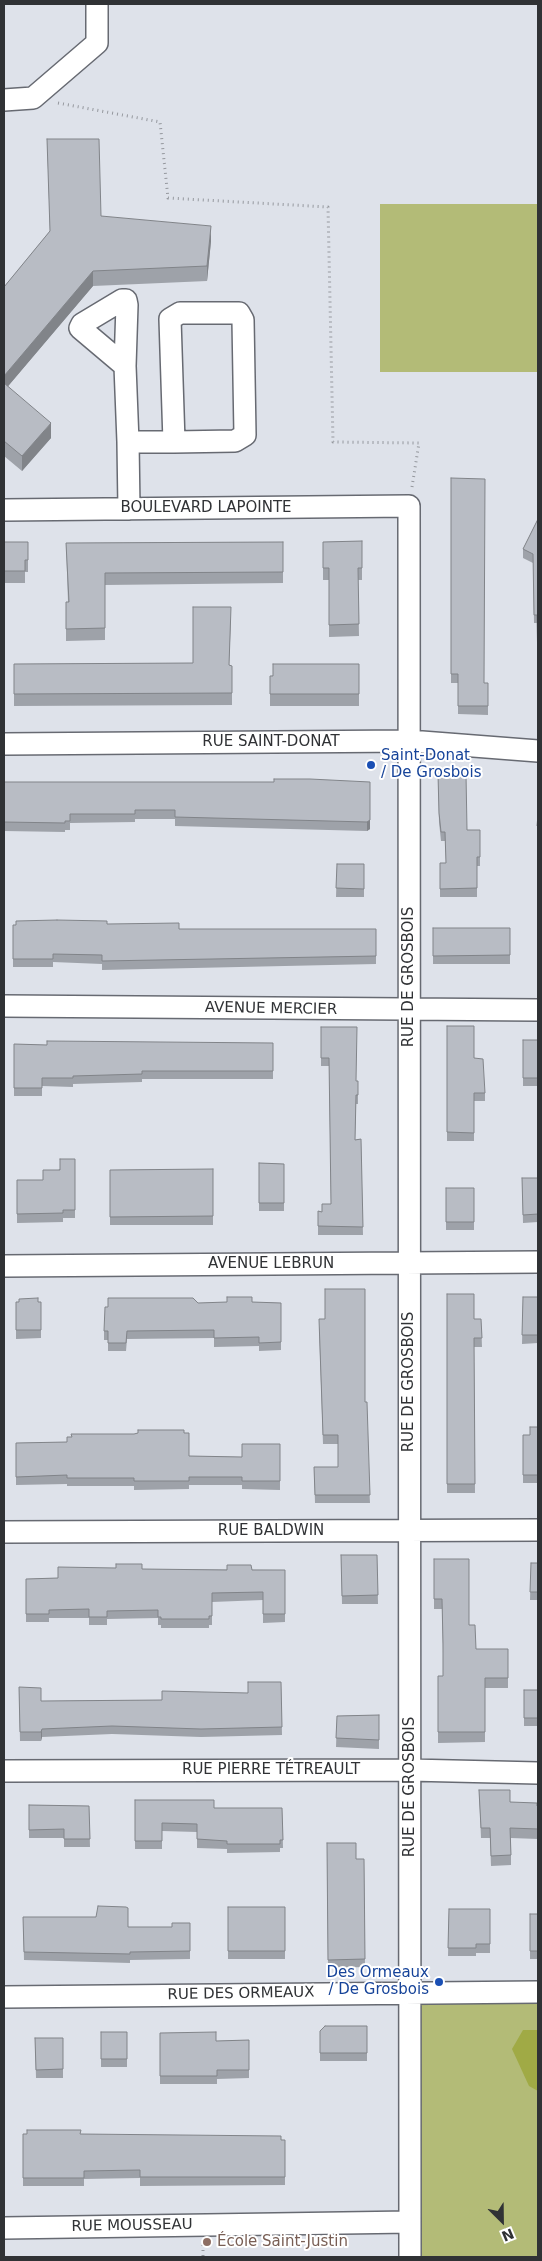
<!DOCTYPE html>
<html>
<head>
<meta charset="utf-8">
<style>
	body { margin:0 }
	#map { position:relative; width:542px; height:2261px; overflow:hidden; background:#dee2ea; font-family:"DejaVu Sans",sans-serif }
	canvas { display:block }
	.frame { position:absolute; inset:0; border:5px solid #303235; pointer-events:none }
	.north { position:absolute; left:477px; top:2196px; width:50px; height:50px; -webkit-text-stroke:4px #fff; paint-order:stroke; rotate:157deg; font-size:14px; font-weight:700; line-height:20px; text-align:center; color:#303235 }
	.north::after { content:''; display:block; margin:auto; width:18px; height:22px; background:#303235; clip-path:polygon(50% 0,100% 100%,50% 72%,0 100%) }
</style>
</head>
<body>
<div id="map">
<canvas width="542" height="2261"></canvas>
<div class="frame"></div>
<div class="north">N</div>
</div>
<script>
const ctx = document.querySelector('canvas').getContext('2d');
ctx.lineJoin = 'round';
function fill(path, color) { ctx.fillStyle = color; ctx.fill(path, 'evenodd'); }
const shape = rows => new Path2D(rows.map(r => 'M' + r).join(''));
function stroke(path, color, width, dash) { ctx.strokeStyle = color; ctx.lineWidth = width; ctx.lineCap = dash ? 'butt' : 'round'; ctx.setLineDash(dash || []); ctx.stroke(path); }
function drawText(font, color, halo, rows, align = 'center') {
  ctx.font = font + ' "DejaVu Sans",sans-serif'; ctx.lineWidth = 4; ctx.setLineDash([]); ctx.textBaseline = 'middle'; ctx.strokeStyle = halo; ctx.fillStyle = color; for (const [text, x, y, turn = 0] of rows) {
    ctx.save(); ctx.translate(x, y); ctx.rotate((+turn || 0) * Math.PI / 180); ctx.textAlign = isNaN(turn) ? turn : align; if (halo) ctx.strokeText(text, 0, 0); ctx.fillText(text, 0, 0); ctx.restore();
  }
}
fill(shape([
	[380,204,538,204,538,372,380,372],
	[410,1993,538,1994,538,2257,412,2257]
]), '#b3bb77');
fill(shape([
	[523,2030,538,2030,538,2091,529,2086,512,2049]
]), '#a0aa45');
const minor = shape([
	[4,100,33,98,97,43,97,4],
	[125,366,80,328,82,324,122,300,126,300,127,305,125,366,128,442],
	[129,509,128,442,174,442,235,441,245,435,243,320,239,313,180,313,170,319,174,442],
	[4,510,409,506,410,2257],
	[4,744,409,741,538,751],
	[4,1006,538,1010],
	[4,1266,538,1262],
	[4,1532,538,1530],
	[4,1771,410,1770,538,1773],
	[4,1997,538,1992],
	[4,2228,410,2222]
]);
stroke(minor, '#676a72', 24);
stroke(shape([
	[58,103,160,122,168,198,328,207,333,442,419,443,412,487],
	[203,2245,203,2257]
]), '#95989e', 3, [1, 4]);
stroke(minor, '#fff', 21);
fill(shape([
	[47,139,101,216,211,241,207,281,93,286,8,386,51,438,22,471,4,456,4,287,50,231],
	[451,478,484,683,488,683,488,715,458,714,458,683,451,683],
	[538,519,537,623,534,623,533,563,523,558,523,549],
	[362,541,362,580,358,580,359,636,329,637,329,580,323,580,323,542],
	[4,542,28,542,28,572,25,572,25,583,4,583],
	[283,542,283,583,105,585,105,640,66,641,66,602,68,602,66,543],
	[231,619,229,665,232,666,232,705,14,706,14,664,193,663],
	[359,664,359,706,270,706,270,676],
	[438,774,467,830,480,830,480,866,477,866,477,897,440,897,440,863,446,863,445,841,441,841,439,822],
	[4,782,370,782,370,829,367,831,175,826,175,819,135,819,135,822,70,823,70,830,65,830,65,832,4,831],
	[538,815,538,835,537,835,537,826],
	[337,864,364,864,364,897,336,897],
	[107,924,179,929,376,929,376,964,102,970,102,964,53,962,53,967,13,967,13,925],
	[433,928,510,928,510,964,433,964],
	[447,1026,474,1058,485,1093,485,1101,474,1101,474,1141,447,1141],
	[321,1027,356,1081,358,1081,358,1104,356,1104,355,1140,361,1139,363,1235,318,1235,318,1211,322,1212,331,1204,329,1066,321,1066],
	[523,1040,538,1040,538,1086,523,1086],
	[273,1043,273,1079,142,1079,142,1082,73,1084,73,1087,42,1086,42,1096,14,1096,14,1044,47,1045],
	[75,1159,75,1218,63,1218,63,1222,17,1223,17,1180,43,1180],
	[259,1163,284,1164,284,1211,259,1211],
	[213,1169,213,1225,110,1225,110,1170],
	[522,1178,538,1178,538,1222,523,1223],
	[446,1188,474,1188,474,1230,446,1230],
	[447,1294,474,1319,481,1319,482,1347,474,1347,475,1493,447,1493],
	[523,1297,538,1297,538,1343,522,1344],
	[16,1302,41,1302,41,1338,16,1339],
	[252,1302,281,1303,281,1350,259,1351,259,1346,214,1347,214,1338,127,1339,126,1351,108,1351,108,1340,104,1340,104,1331,198,1303],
	[319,1327,365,1402,370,1503,315,1503,314,1467,338,1467,338,1444,323,1444],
	[538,1427,538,1483,523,1483,523,1435,530,1435],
	[184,1433,189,1456,242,1457,280,1444,280,1490,242,1489,242,1485,189,1485,189,1489,134,1490,134,1486,67,1486,67,1484,16,1485,16,1443,67,1442,72,1437,134,1434],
	[341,1555,377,1555,378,1604,342,1604],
	[434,1559,469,1625,476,1649,508,1649,508,1688,485,1688,485,1742,438,1743,438,1676,443,1676,443,1654,442,1609,434,1609],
	[531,1563,538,1563,538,1600,530,1600],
	[142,1569,285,1570,285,1622,263,1623,263,1600,212,1602,212,1625,209,1625,209,1628,161,1628,161,1625,158,1625,158,1618,107,1619,107,1625,89,1625,89,1618,49,1618,49,1622,26,1622,26,1579,58,1578],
	[281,1682,282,1735,201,1737,112,1734,42,1737,41,1741,20,1741,19,1687,41,1701,162,1700,248,1693],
	[524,1690,538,1690,538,1726,524,1726],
	[379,1715,379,1749,336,1747,337,1716],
	[479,1790,510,1802,538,1806,538,1839,511,1838,511,1865,491,1866,490,1838,481,1838],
	[135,1800,214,1808,282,1808,283,1848,280,1848,280,1852,227,1853,227,1849,197,1848,197,1832,162,1831,162,1849,135,1849],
	[29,1805,89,1806,90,1847,64,1847,64,1838,29,1838],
	[327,1843,356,1859,364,1859,365,1967,328,1968],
	[228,1907,285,1907,285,1959,228,1959],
	[449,1909,490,1909,490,1953,476,1953,476,1956,448,1956],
	[530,1914,538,1914,538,1959,530,1959],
	[23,1917,128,1927,172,1927,190,1923,190,1959,130,1960,130,1963,24,1960],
	[367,2026,367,2061,320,2061,320,2031],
	[101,2032,127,2032,127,2067,101,2067],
	[160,2033,216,2041,249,2040,249,2078,217,2079,217,2084,160,2084],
	[35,2038,63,2038,63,2078,36,2078],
	[23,2134,80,2134,285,2140,285,2185,140,2186,140,2178,84,2179,84,2186,23,2186]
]), '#9ea2a9');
fill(shape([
	[211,226,211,241,207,281,207,266],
	[93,271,93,286,4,391,4,376],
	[51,423,51,438,22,471,22,456],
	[370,820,370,829,367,831,367,822],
	[42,1729,42,1737,41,1741,41,1732]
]), '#818489');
const building = shape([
	[47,139,99,139,101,216,211,226,207,266,93,271,4,376,4,287,50,231,47,139],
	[4,383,51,423,22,456,4,441,4,383],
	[451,478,485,479,484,683,488,683,488,706,458,706,458,674,451,674,451,478],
	[538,519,538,671,537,615,534,615,533,554,523,549,538,519],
	[362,541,362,568,358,568,359,624,329,625,329,568,323,568,323,542,362,541],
	[4,542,28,542,28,560,25,560,25,571,4,571,4,542],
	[283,542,283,572,105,573,105,628,66,629,66,602,69,602,66,543,283,542],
	[193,607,231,607,229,665,232,666,232,693,14,694,14,664,193,663,193,607],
	[273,664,359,664,359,694,270,694,270,676,273,676,273,664],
	[438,774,466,774,467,830,480,830,480,857,477,857,477,888,440,889,440,863,446,863,445,832,441,832,439,813,438,774],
	[274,779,310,779,370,782,370,820,367,822,175,817,175,810,135,810,135,814,70,814,70,821,65,821,65,823,4,822,4,782,274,782,274,779],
	[538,815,538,827,537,826,538,815],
	[337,864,364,864,364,889,336,888,337,864],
	[57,920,107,921,107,924,179,923,179,929,376,929,376,956,102,961,102,955,53,954,53,959,13,959,13,925,16,925,16,921,57,920],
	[433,928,510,928,510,955,433,956,433,928],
	[447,1026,474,1026,474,1058,483,1059,485,1093,474,1093,474,1133,447,1132,447,1026],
	[321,1027,357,1027,356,1081,358,1081,358,1095,356,1095,355,1140,361,1139,363,1227,318,1226,318,1211,322,1212,322,1204,331,1204,329,1058,321,1058,321,1027],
	[523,1040,538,1040,538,1078,523,1078,523,1040],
	[47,1041,273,1043,273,1071,142,1071,142,1074,73,1076,73,1078,42,1078,42,1088,14,1088,14,1044,47,1045,47,1041],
	[60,1159,75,1159,75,1210,63,1210,63,1213,17,1214,17,1180,43,1180,43,1170,60,1170,60,1159],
	[259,1163,284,1164,284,1203,259,1203,259,1163],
	[213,1169,213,1216,110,1217,110,1170,213,1169],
	[522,1178,538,1178,538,1214,523,1215,522,1178],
	[446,1188,474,1188,474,1222,446,1222,446,1188],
	[325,1289,365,1289,365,1402,367,1402,370,1495,315,1495,314,1467,338,1467,338,1435,323,1435,319,1319,325,1319,325,1289],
	[447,1294,474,1294,474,1319,481,1319,482,1338,474,1338,475,1484,447,1484,447,1294],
	[227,1297,252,1297,252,1302,281,1303,281,1342,259,1343,259,1337,214,1338,214,1330,127,1331,126,1343,108,1343,108,1331,104,1331,105,1307,108,1307,108,1298,193,1298,198,1303,227,1302,227,1297],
	[523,1297,538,1297,538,1335,522,1335,523,1297],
	[38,1298,38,1302,41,1302,41,1330,16,1330,16,1302,19,1302,19,1299,38,1298],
	[530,1427,538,1427,538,1475,523,1475,523,1435,530,1435,530,1427],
	[138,1430,184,1430,184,1433,189,1433,189,1456,242,1457,242,1444,280,1444,280,1481,242,1481,242,1477,189,1477,189,1481,134,1481,134,1478,67,1478,67,1475,16,1477,16,1443,67,1442,67,1437,72,1437,71,1434,134,1434,138,1433,138,1430],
	[341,1555,377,1555,378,1595,342,1596,341,1555],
	[434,1559,469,1559,469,1625,475,1625,476,1649,508,1649,508,1678,485,1678,485,1732,438,1732,438,1676,443,1676,443,1644,442,1599,434,1599,434,1559],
	[531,1563,538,1563,538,1592,530,1592,531,1563],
	[116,1564,142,1564,142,1569,227,1570,227,1565,251,1565,252,1570,285,1570,285,1614,263,1614,263,1592,212,1593,212,1616,209,1616,209,1619,161,1619,161,1617,158,1617,158,1610,107,1611,107,1617,89,1617,89,1609,49,1610,49,1614,26,1614,26,1579,58,1578,58,1567,116,1568,116,1564],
	[248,1682,281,1682,282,1727,201,1729,112,1726,42,1729,41,1732,20,1732,19,1687,41,1688,41,1701,162,1700,162,1691,248,1693,248,1682],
	[524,1690,538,1690,538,1718,524,1718,524,1690],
	[379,1715,379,1740,336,1738,337,1716,379,1715],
	[479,1790,510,1790,510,1802,537,1803,537,1806,538,1806,538,1829,510,1828,511,1855,491,1856,490,1828,481,1828,479,1790],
	[135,1800,214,1800,214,1808,282,1808,283,1840,280,1840,280,1844,227,1844,227,1841,197,1839,197,1824,162,1823,162,1841,135,1841,135,1800],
	[29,1805,89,1806,90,1839,64,1839,64,1829,29,1830,29,1805],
	[327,1843,356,1843,356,1859,364,1859,365,1959,328,1960,327,1843],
	[98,1906,126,1907,128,1908,128,1927,172,1927,172,1923,190,1923,190,1951,130,1952,130,1954,24,1952,23,1917,96,1917,98,1906],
	[228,1907,285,1907,285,1951,228,1951,228,1907],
	[449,1909,490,1909,490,1944,476,1944,476,1948,448,1948,449,1909],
	[530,1914,538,1914,538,1951,530,1951,530,1914],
	[325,2026,367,2026,367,2053,320,2053,320,2031,325,2026],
	[101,2032,127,2032,127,2059,101,2059,101,2032],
	[216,2032,216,2041,249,2040,249,2070,217,2070,217,2076,160,2076,160,2033,216,2032],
	[35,2038,63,2038,63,2069,36,2070,35,2038],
	[27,2130,81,2130,80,2134,281,2136,281,2140,285,2140,285,2177,140,2177,140,2170,84,2171,84,2178,23,2178,23,2134,27,2134,27,2130]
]);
fill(building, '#b8bcc4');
stroke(building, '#818489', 1);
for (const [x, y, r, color] of [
	[371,765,5,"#1a4fb4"],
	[439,1982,5,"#1a4fb4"],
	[207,2242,5,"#8d6e63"]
]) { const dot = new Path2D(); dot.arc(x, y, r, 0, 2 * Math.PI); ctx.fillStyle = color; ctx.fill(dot); stroke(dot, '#fff', 2); }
drawText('15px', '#303235', '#fff', [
	["BOULEVARD LAPOINTE",206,508],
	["RUE SAINT-DONAT",271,742],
	["RUE DE GROSBOIS",409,977,-90],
	["AVENUE MERCIER",271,1009,1],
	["AVENUE LEBRUN",271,1264],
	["RUE DE GROSBOIS",409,1382,-90],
	["RUE BALDWIN",271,1531],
	["RUE PIERRE TÉTREAULT",271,1770],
	["RUE DE GROSBOIS",410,1787,-90],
	["RUE DES ORMEAUX",241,1994,-1],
	["RUE MOUSSEAU",132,2226,-1]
]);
drawText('15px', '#164399', '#fff', [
	["Saint-Donat",381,756],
	["/ De Grosbois",381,773],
	["Des Ormeaux",429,1973,"right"],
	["/ De Grosbois",429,1990,"right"]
], 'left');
drawText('15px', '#785e54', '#fff', [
	["École Saint-Justin",217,2242]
], 'left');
</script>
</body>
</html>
